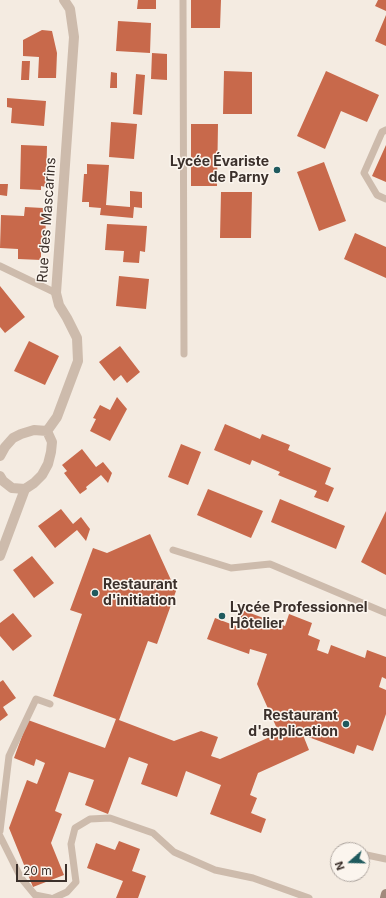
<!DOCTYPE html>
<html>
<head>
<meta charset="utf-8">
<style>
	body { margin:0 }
	#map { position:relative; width:386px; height:898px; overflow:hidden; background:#f4ebe1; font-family:Inter,sans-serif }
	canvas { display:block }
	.north { position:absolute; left:330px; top:842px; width:40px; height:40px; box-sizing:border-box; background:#fbf5ee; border:1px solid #aea6a0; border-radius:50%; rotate:250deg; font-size:11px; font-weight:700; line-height:16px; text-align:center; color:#3b302b }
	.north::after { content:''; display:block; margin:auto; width:14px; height:18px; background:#1f5a5e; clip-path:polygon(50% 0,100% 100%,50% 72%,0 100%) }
	.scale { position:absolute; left:16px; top:864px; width:51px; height:18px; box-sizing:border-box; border:2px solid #3b302b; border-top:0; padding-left:5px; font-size:12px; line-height:14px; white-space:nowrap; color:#3b302b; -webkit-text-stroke:3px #fbf5ee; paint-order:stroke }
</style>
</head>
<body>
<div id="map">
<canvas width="386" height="898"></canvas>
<div class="north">N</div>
<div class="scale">20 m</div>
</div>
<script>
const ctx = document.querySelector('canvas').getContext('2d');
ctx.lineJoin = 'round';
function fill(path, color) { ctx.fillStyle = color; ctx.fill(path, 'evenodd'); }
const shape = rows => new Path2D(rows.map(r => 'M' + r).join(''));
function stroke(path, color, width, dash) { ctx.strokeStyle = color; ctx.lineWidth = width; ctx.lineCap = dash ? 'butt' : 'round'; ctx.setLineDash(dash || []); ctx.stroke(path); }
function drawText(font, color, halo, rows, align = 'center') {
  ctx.font = font + ' Inter,sans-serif'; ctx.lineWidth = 3; ctx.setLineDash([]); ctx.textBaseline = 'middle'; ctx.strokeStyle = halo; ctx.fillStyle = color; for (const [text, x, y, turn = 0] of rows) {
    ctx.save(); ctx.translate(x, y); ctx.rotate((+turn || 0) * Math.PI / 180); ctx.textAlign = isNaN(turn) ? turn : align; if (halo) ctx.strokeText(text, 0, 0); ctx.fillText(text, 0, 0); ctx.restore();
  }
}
fill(shape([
	[138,0,156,0,156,9,137,9],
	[191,0,221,0,220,28,191,28],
	[378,0,386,0,386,11,375,6],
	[386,15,386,46,375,41],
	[118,21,151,23,150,53,116,51],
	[42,30,52,31,57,53,56,78,38,78,39,57,23,56,23,40],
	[152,53,167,54,167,80,151,79],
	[22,61,30,61,29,80,21,80],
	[224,71,252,72,252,114,223,114],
	[326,71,379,95,367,122,341,111,325,149,297,136],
	[111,72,117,73,117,88,110,88],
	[136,74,145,75,142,115,133,114],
	[7,98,46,101,44,126,11,123,12,108,7,107],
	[111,122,137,124,134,159,109,157],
	[191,124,218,124,217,186,191,186],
	[21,145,47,146,46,187,41,186,41,190,20,189],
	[386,145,386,182,372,176],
	[324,162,346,221,319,231,297,172],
	[87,164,109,165,106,205,130,207,130,191,142,192,142,208,134,207,133,218,100,215,101,208,89,207,89,202,82,202,84,174,87,174],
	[0,184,8,184,7,196,0,195],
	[221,192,252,192,251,238,220,238],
	[25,207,43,208,43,217,46,217,45,243,41,244,41,260,18,259,18,249,0,248,1,215,24,216],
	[107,224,147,226,145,252,140,251,139,263,123,262,124,251,105,250],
	[355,233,386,247,386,278,344,259],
	[119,276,149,279,146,309,116,306],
	[0,286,25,317,5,333,0,327],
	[29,341,59,356,45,385,14,371],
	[120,346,140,372,127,383,121,375,114,381,99,362],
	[117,397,127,409,110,441,90,431,96,419,93,418,100,405,110,410],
	[225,424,260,439,262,434,290,445,288,450,331,468,325,484,334,488,328,502,314,497,317,491,278,475,280,472,252,460,250,465,214,450],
	[181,444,201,452,188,485,168,477],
	[82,449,96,467,103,462,112,473,108,483,101,475,86,487,87,489,80,494,64,473,67,471,62,465],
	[208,489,263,511,251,538,197,515],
	[280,499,345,526,336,549,271,522],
	[61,509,73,524,81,517,90,529,86,541,77,530,55,548,38,526],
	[386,511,386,575,361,562],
	[150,534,176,591,157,644,148,641,119,720,174,741,201,731,218,737,211,756,220,759,279,733,257,684,267,654,250,649,249,654,207,639,215,618,236,626,242,610,285,626,289,614,312,623,308,635,320,640,317,650,328,654,331,645,365,658,367,650,386,657,386,679,382,677,379,687,386,690,386,714,373,751,357,745,354,754,303,735,309,750,258,773,250,795,257,798,251,813,266,819,261,833,210,814,221,785,186,771,177,797,141,784,148,764,129,757,108,814,85,805,94,780,69,772,55,811,62,814,51,843,64,875,33,887,9,828,27,780,37,784,45,763,36,759,34,766,14,758,28,720,105,748,116,719,53,696,82,614,70,610,93,548,107,553],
	[32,556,54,583,34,598,13,570],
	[13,613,32,636,13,651,0,636,0,623],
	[3,680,16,698,3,707,8,715,0,721,0,682],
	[119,841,140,849,132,871,146,876,138,898,116,898,123,881,87,868,96,843,115,850]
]), '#c8694b');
stroke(shape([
	[183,0,184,354],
	[386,130,382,132,364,173,377,195,386,199],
	[0,266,56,293],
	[173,550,231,568,270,564,386,613],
	[0,831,9,756,36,699,50,704],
	[0,836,21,878,35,895,50,898],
	[362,854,386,859],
	[54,898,67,892,76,882,71,844,75,828,90,819,110,818,153,833,174,852,215,870,253,878,309,898]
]), '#cdbbac', 7);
stroke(shape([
	[0,456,5,447,13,438,21,434,34,430,47,431],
	[0,476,3,481,12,488,25,489],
	[0,556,25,489,34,483,42,475,48,464,51,452,52,442,47,431,57,417,78,361,77,338,67,318,59,305,56,293,74,37,70,9,64,0]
]), '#cdbbac', 10);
stroke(shape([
	[385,898,386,894]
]), '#a18a7d', 10);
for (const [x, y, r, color] of [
	[277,170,4,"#1f5a5e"],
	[95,593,4,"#1f5a5e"],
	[222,616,4,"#1f5a5e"],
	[346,724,4,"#1f5a5e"]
]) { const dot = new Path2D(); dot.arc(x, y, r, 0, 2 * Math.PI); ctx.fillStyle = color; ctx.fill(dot); stroke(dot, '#fbf5ee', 1.5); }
drawText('bold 14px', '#3b302b', '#fbf5ee', [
	["Lycée Évariste",269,162],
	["de Parny",269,178],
	["Restaurant",103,585,"left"],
	["d'initiation",103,601,"left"],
	["Lycée Professionnel",230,608,"left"],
	["Hôtelier",230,624,"left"],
	["Restaurant",338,716],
	["d'application",338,732]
], 'right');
drawText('14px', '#3b302b', '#fbf5ee', [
	["Rue des Mascarins",47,220,-86]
]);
</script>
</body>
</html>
